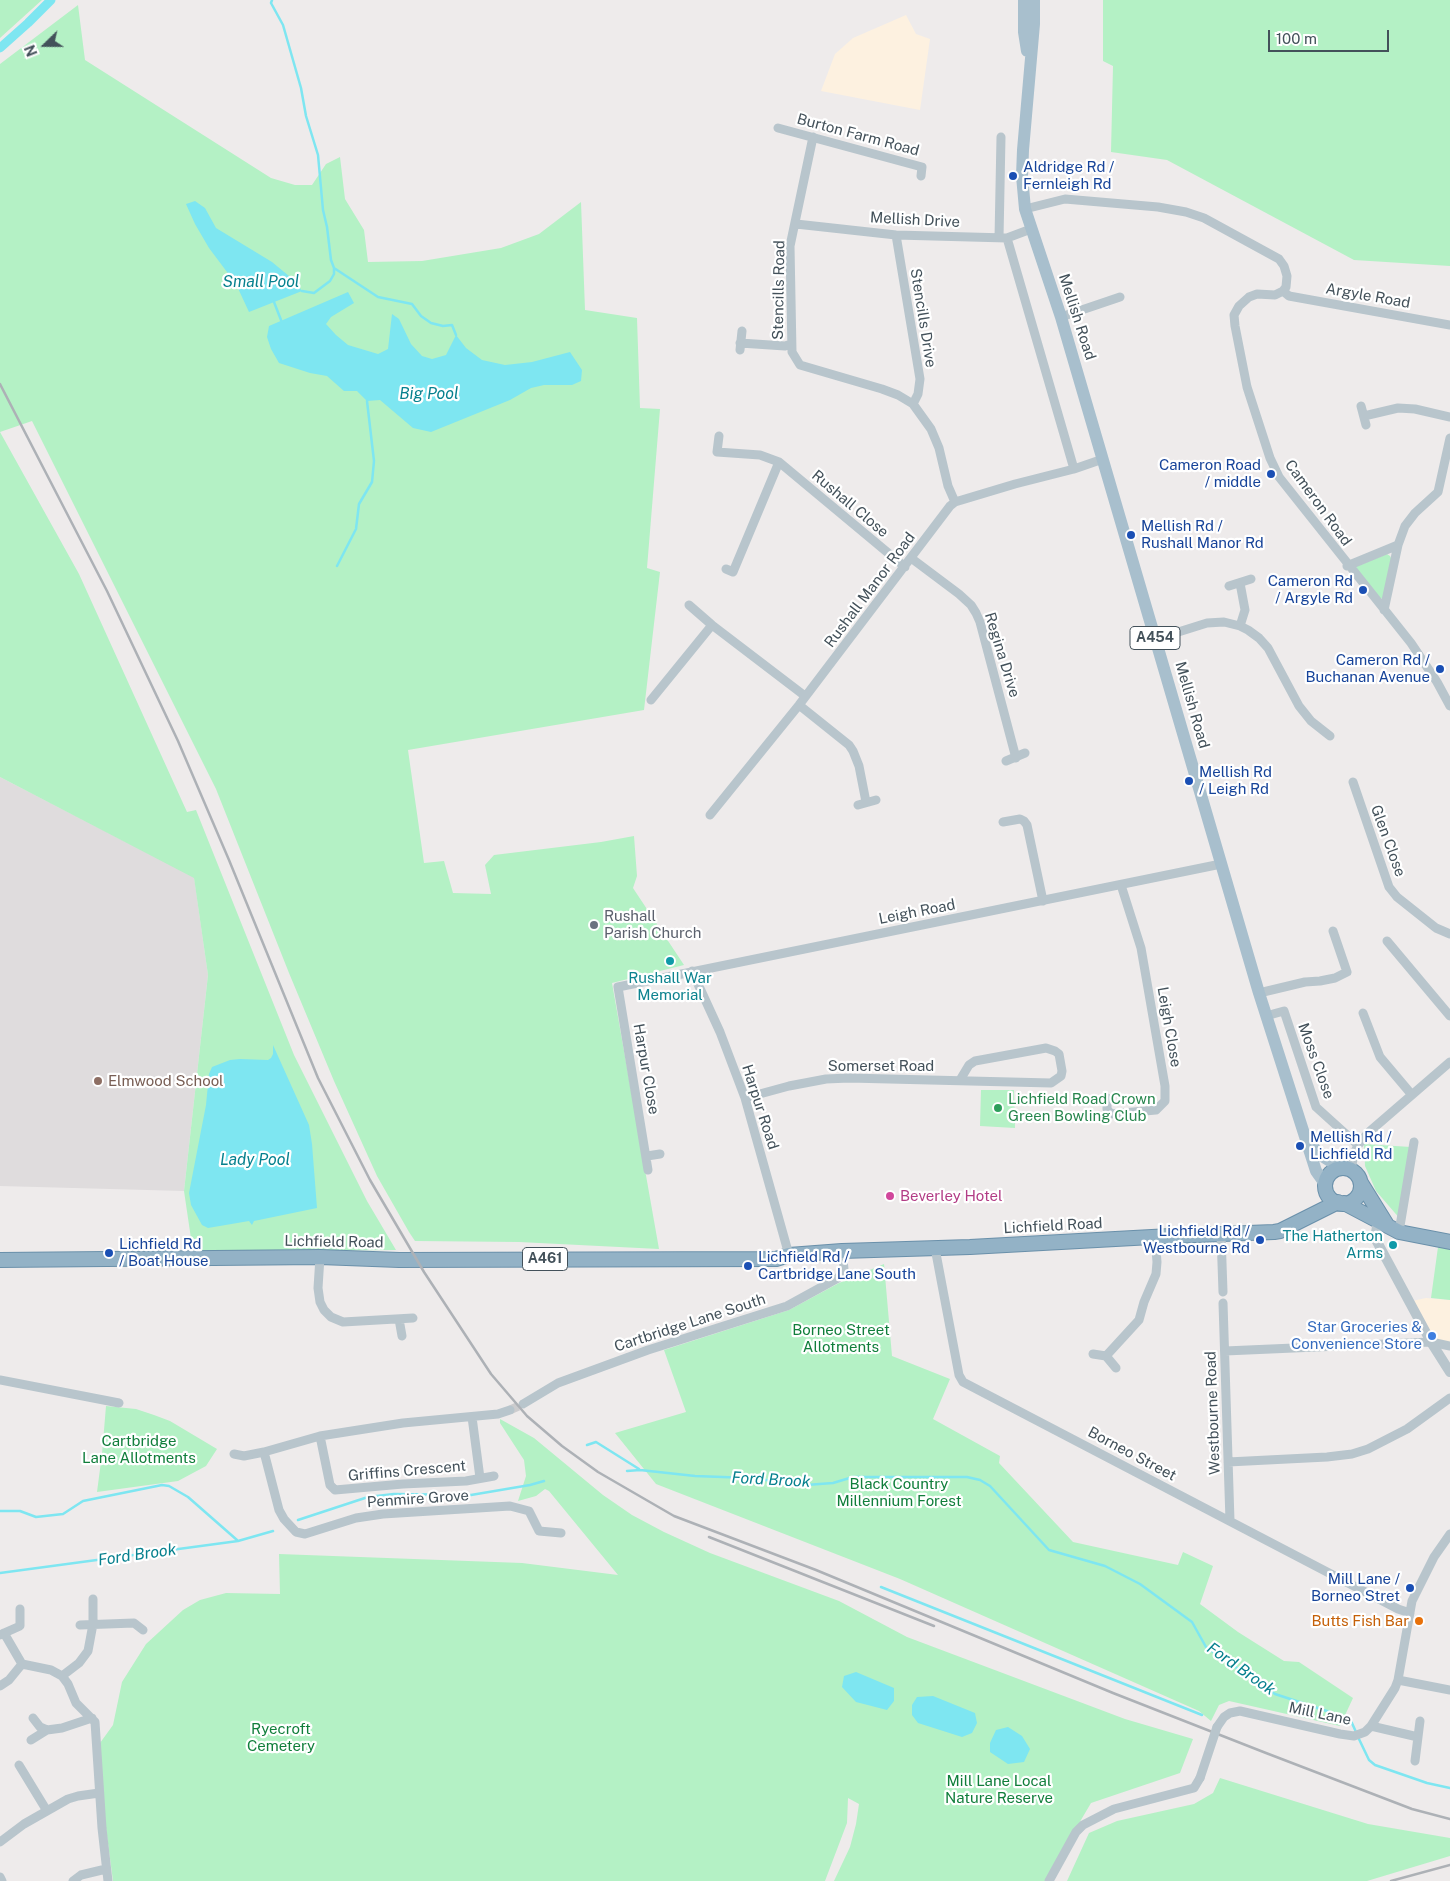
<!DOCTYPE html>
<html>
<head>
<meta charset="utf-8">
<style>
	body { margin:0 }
	#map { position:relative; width:1450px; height:1881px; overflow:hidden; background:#eeebeb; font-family:"Public Sans",sans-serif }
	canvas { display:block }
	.north { position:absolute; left:20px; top:20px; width:50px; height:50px; -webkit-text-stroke:4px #fff; paint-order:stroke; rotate:248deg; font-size:14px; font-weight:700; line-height:20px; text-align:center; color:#43515a }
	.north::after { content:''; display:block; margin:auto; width:18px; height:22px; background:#43515a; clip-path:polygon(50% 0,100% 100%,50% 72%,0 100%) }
	.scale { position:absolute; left:1268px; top:30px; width:121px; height:22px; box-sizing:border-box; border:2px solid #43515a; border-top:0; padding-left:6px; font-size:15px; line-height:18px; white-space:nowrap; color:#43515a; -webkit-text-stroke:4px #fff; paint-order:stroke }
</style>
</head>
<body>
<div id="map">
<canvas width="1450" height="1881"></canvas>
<div class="north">N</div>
<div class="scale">100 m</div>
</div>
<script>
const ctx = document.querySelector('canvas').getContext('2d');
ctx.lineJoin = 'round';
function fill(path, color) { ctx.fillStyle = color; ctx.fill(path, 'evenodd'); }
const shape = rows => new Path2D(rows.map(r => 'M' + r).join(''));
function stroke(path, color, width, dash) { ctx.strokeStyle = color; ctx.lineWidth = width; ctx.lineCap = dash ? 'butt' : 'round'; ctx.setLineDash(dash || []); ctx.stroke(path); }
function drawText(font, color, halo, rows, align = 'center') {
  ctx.font = font + ' "Public Sans",sans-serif'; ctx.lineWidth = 4.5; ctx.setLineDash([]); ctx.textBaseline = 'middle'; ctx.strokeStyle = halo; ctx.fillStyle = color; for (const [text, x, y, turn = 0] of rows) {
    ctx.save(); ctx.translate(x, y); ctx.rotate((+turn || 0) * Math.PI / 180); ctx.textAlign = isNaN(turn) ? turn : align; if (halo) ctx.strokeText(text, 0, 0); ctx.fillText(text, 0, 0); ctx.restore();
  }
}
fill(shape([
	[906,15,916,34,930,39,920,110,821,91,835,54,853,38],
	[1426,1298,1450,1300,1450,1343,1431,1338,1412,1301]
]), '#fdf1e0');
fill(shape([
	[0,777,194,877,208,975,184,1191,0,1186]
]), '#dfdcdd');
fill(shape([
	[0,0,42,0,0,38],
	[1103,0,1450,0,1450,266,1354,260,1167,160,1111,152,1113,66,1103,61],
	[78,5,85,60,271,178,295,185,312,185,326,164,340,157,345,199,364,230,368,262,422,261,501,248,539,234,581,202,585,310,637,318,640,408,660,409,647,568,660,572,644,710,408,750,424,863,444,861,453,893,491,894,485,865,494,855,601,842,634,836,637,876,633,888,684,965,612,983,659,1249,519,1242,415,1241,409,1232,377,1176,334,1081,289,973,216,789,32,421,0,432,79,574,187,812,196,810,294,1055,367,1201,396,1250,193,1252,184,1191,208,975,194,878,0,777,0,64],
	[1387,554,1390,556,1392,560,1384,597,1381,599,1356,568,1357,566],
	[981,1090,1014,1090,1015,1128,980,1126],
	[1364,1144,1411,1147,1401,1220,1376,1191,1365,1166],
	[1438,1247,1450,1249,1450,1300,1431,1298],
	[884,1264,892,1356,950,1379,933,1419,1000,1456,999,1463,1073,1542,1178,1565,1183,1552,1213,1566,1200,1604,1238,1632,1284,1661,1299,1662,1353,1698,1340,1726,1229,1701,1219,1705,1211,1721,1199,1711,900,1579,656,1484,615,1433,686,1412,664,1350,789,1310,839,1283],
	[106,1406,136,1409,154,1415,170,1421,217,1449,206,1466,178,1481,97,1492,102,1454],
	[500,1419,534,1438,603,1495,632,1515,664,1532,710,1553,839,1601,907,1637,1125,1719,1193,1739,1180,1773,1091,1803,1045,1881,834,1881,850,1847,856,1824,859,1804,848,1798,847,1823,825,1881,113,1881,105,1821,100,1743,113,1725,122,1682,146,1644,183,1610,200,1600,226,1593,280,1594,279,1554,522,1563,618,1575,549,1491,545,1489,536,1496,518,1501,526,1476,524,1460,500,1423],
	[1220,1778,1368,1824,1450,1838,1450,1856,1367,1881,1067,1881,1089,1833,1117,1821,1194,1804,1213,1793]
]), '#b4f1c5');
fill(shape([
	[195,201,205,208,216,228,272,262,295,281,302,291,249,312,236,284,209,248,195,224,186,204],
	[348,292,354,303,331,317,326,324,336,335,348,345,378,354,388,349,392,314,399,319,411,344,422,356,432,359,446,355,456,335,466,348,482,360,505,365,532,362,570,352,582,370,581,381,572,385,544,385,531,388,510,400,431,432,413,428,380,400,367,401,357,391,344,391,327,376,310,373,279,363,271,349,267,337,269,326],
	[273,1045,309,1125,312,1144,317,1208,254,1221,252,1225,249,1221,208,1228,202,1225,191,1205,189,1193,206,1105,209,1074,212,1067,230,1060,240,1059,268,1060,271,1058,273,1054],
	[856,1672,894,1688,894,1701,887,1710,856,1702,842,1687,844,1676],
	[933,1696,975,1713,977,1723,972,1733,962,1737,918,1723,912,1715,912,1705,917,1697],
	[1008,1727,1022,1736,1030,1749,1024,1762,1008,1764,990,1752,990,1743,996,1730]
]), '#7ee6f1');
stroke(shape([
	[272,0,271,3,283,25,301,88,306,116,318,155,323,210,327,227,331,260,334,268,334,274,330,281,314,293,302,291],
	[334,268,378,297,412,304,421,316,431,323,443,326,452,325,456,335],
	[274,302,281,320],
	[337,566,356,529,359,504,372,482,374,461,367,401],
	[587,1445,596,1442,639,1469],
	[627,1471,640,1470,695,1476,750,1478,806,1485,833,1483,853,1477,967,1477,980,1480,990,1486,1049,1550,1105,1566,1140,1584,1192,1622,1206,1647,1275,1694,1339,1715,1351,1721,1356,1732],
	[0,1511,20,1511,36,1517,63,1514,83,1501,162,1485,169,1486,188,1497,237,1540],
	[298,1520,368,1497,394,1494,471,1495,530,1485,544,1481],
	[0,1573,238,1541,273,1531],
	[881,1587,1202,1715],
	[1358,1737,1369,1760,1375,1765,1427,1783,1450,1788]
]), '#7ee6f1', 2.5);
stroke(shape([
	[0,48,28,23,51,0]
]), '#7ee6f1', 9);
stroke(shape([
	[510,1410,523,1404]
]), '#ccccce', 9, [9, 4.5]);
const trunk = shape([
	'1325 1186a18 18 0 1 1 36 0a18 18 0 1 1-36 0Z',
	[1361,1183,1387,1225],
	[1344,1203,1399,1232,1450,1242],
	[0,1260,320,1257,399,1260,776,1259,789,1255,842,1251,970,1247,1170,1236,1274,1232,1280,1231,1338,1202]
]);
stroke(trunk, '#6a90aa', 16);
stroke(shape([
	[778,128,922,167,921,176],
	[813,137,790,246,792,352,800,365,882,389,898,395,913,404,931,429,939,448,948,486,955,502],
	[1025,209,1065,199,1158,207,1186,212,1204,218,1279,259,1284,266,1287,276,1286,287,1283,291],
	[796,224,896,235,1007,238,1031,229],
	[896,235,920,379,918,394,913,404],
	[999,238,1001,137],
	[1007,238,1074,469],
	[1283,291,1275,295,1257,294,1249,297,1239,306,1234,315,1235,326,1247,387,1270,458,1279,477,1411,643,1437,682,1450,706],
	[1283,291,1289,296,1450,325],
	[1061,317,1120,297],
	[740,343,785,346,791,344],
	[740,350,742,331],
	[1361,406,1366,425],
	[1364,416,1398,408,1415,409,1450,417],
	[719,436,717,452,760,455,779,462,905,567],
	[911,558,959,594,971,605,976,613,980,622,1016,758],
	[1347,566,1398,545],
	[726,569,733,572,779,462],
	[1229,586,1251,579],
	[689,605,712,625,805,696],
	[1384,610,1398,545,1405,526,1415,513,1438,492,1450,438],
	[1240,626,1245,610,1240,583],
	[1156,639,1207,623,1224,622,1240,626,1248,630,1259,638,1268,648,1299,706,1311,721,1330,736],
	[651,700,712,625],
	[799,705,849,745,853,751,859,766,866,802],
	[1006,761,1025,753],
	[1353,782,1389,887,1397,897,1436,928,1450,934],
	[858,805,876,800],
	[710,815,799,705,950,506,955,502,1015,484,1074,469,1103,459],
	[1003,822,1020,819,1024,821,1027,825,1043,901],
	[1387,941,1450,1016],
	[692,971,720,1032,745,1098,789,1255],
	[1259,993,1305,982,1320,981,1335,978,1347,972,1333,931],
	[1363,1013,1380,1057,1412,1095],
	[1273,1014,1284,1011,1316,1107,1358,1145],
	[745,1098,789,1086,826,1079,849,1078,1051,1083,1061,1076,1062,1071,1059,1054,1055,1051,1046,1048,975,1061,969,1065,960,1080],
	[1107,1098,1107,1109,1111,1114,1156,1110,1165,1101,1165,1086,1141,948,1121,885],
	[647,1156,660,1154],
	[648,1170,618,987,1221,864],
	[1351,1170,1354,1154,1358,1145,1369,1132,1450,1062],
	[1399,1232,1414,1142],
	[1221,1234,1223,1292],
	[935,1248,959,1375,963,1382,1398,1609,1410,1613],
	[320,1257,318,1288,320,1302,324,1310,331,1317,343,1322,413,1318],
	[1223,1303,1230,1521],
	[399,1319,402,1336],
	[1225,1351,1431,1342,1450,1346],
	[1093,1354,1106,1356,1116,1368],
	[1106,1356,1139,1320,1144,1302,1156,1274,1157,1262,1155,1237],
	[0,1380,119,1403],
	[523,1404,558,1383,648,1350,787,1306,838,1278,844,1269,842,1251],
	[472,1417,480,1478],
	[320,1436,330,1485,335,1490,403,1484,466,1481,494,1476],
	[264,1452,279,1510,284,1519,296,1532,305,1534,356,1518,383,1514,510,1506,529,1511,539,1531,561,1533],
	[234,1454,244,1456,264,1452,320,1436,403,1423,498,1414,510,1410],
	[1228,1462,1327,1457,1352,1454,1368,1449,1407,1429,1450,1398],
	[80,1625,134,1623,143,1630],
	[4,1633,22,1664,51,1670,62,1676,68,1684,76,1703,95,1722,102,1828,108,1881],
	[0,1635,20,1626,20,1609],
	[62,1676,79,1663,88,1651,93,1624,93,1599],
	[1398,1680,1450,1690],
	[0,1686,9,1680,22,1664],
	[33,1718,40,1727,47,1730,62,1728,92,1718],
	[1371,1726,1418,1737],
	[1217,1727,1224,1717,1230,1713,1240,1711,1340,1734,1354,1736,1365,1732,1371,1726,1395,1688,1398,1680,1412,1601,1434,1557,1450,1534],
	[31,1740,47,1730],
	[1415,1761,1420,1721],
	[19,1765,47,1811],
	[0,1842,24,1824,68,1799,78,1796,99,1793],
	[0,1877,2,1881],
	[73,1881,81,1875,106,1869],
	[1049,1881,1076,1832,1083,1825,1114,1809,1194,1788,1200,1778]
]), '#b8c5cc', 9);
stroke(shape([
	[1378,1221,1375,1238,1431,1342,1450,1372]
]), '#b8c5cc', 10);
stroke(shape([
	[1024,0,1024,32,1027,51],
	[1034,0,1034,24,1023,150,1022,176,1025,209,1061,317,1259,993,1316,1171,1326,1185],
	[1307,1141,1322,1156,1341,1168]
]), '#a8bfcd', 12);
stroke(trunk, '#93b2c6', 14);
stroke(shape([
	[0,384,107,591,178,741,229,860,318,1078,370,1180,424,1272,491,1374,527,1416,562,1446,598,1472,674,1516,816,1570,1113,1693,1266,1753,1412,1809,1450,1819],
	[709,1537,934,1626],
	[1391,1881,1450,1865]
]), '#adb1b6', 2.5);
stroke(shape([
	[1200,1778,1217,1727]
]), '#b8c5cc', 9);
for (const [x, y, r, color] of [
	[1013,176,5,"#1a4fb4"],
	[1271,474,5,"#1a4fb4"],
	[1131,535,5,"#1a4fb4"],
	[1363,590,5,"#1a4fb4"],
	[1440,669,5,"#1a4fb4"],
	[1189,781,5,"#1a4fb4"],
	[594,925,5,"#6b7280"],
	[670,961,5,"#0f9aa8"],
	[98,1081,5,"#8d6e63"],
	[998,1108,5,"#2e9e5b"],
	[1300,1146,5,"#1a4fb4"],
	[890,1196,5,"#d1479c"],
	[1260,1240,5,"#1a4fb4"],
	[1393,1245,5,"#0f9aa8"],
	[109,1253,5,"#1a4fb4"],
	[748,1266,5,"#1a4fb4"],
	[1432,1336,5,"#3f7fe0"],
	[1410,1588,5,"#1a4fb4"],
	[1419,1621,5,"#e8710a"]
]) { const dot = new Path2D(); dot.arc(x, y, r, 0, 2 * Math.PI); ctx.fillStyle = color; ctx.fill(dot); stroke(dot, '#fff', 2); }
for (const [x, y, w] of [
	[1155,638,50],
	[545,1259,45]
]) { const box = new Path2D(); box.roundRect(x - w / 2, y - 11.5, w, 23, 4); ctx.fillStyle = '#fff'; ctx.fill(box); stroke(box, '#43515a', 1); }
drawText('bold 14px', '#43515a', null, [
	["A454",1155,638],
	["A461",545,1259]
]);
drawText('15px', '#43515a', '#fff', [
	["Burton Farm Road",858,135,15],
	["Mellish Drive",915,220,3],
	["Stencills Road",779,290,-89],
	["Argyle Road",1368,296,10],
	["Mellish Road",1077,317,72],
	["Stencills Drive",923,318,81],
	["Cameron Road",1318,503,54],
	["Rushall Close",850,504,40],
	["Rushall Manor Road",870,590,-53],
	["Regina Drive",1002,655,73],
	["Mellish Road",1192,705,74],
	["Glen Close",1388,841,70],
	["Leigh Road",917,912,-11],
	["Leigh Close",1169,1027,80],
	["Moss Close",1316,1061,70],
	["Somerset Road",881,1066],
	["Harpur Close",646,1069,80],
	["Harpur Road",760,1107,72],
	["Lichfield Road",1053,1226,-3],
	["Lichfield Road",334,1242,1],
	["Cartbridge Lane South",690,1323,-18],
	["Westbourne Road",1213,1413,-92],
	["Borneo Street",1132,1454,28],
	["Griffins Crescent",407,1471,-5],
	["Penmire Grove",418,1499,-4],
	["Mill Lane",1320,1714,12]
]);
drawText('15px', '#164399', '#fff', [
	["Aldridge Rd /",1023,167],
	["Fernleigh Rd",1023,184],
	["Cameron Road",1261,465,"right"],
	["/ middle",1261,482,"right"],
	["Mellish Rd /",1141,526],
	["Rushall Manor Rd",1141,543],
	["Cameron Rd",1353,581,"right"],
	["/ Argyle Rd",1353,598,"right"],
	["Cameron Rd /",1430,660,"right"],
	["Buchanan Avenue",1430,677,"right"],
	["Mellish Rd",1199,772],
	["/ Leigh Rd",1199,789],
	["Mellish Rd /",1310,1137],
	["Lichfield Rd",1310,1154],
	["Lichfield Rd /",1250,1231,"right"],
	["Westbourne Rd",1250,1248,"right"],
	["Lichfield Rd",119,1244],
	["/ Boat House",119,1261],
	["Lichfield Rd /",758,1257],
	["Cartbridge Lane South",758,1274],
	["Mill Lane /",1400,1579,"right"],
	["Borneo Stret",1400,1596,"right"]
], 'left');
drawText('15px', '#5b616d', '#fff', [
	["Rushall",604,916],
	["Parish Church",604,933]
], 'left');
drawText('15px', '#0d838f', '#fff', [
	["Rushall War",670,978],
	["Memorial",670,995],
	["The Hatherton",1383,1236,"right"],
	["Arms",1383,1253,"right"]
]);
drawText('15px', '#785e54', '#fff', [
	["Elmwood School",108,1081]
], 'left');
drawText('15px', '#27864d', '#fff', [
	["Lichfield Road Crown",1008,1099],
	["Green Bowling Club",1008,1116]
], 'left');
drawText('15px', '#b23c85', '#fff', [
	["Beverley Hotel",900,1196]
], 'left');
drawText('15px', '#366cbe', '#fff', [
	["Star Groceries &",1422,1327],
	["Convenience Store",1422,1344]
], 'right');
drawText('15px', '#107e3b', '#fff', [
	["Borneo Street",841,1330],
	["Allotments",841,1347],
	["Cartbridge",139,1441],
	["Lane Allotments",139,1458],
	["Black Country",899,1484],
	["Millennium Forest",899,1501],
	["Ryecroft",281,1729],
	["Cemetery",281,1746],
	["Mill Lane Local",999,1781],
	["Nature Reserve",999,1798]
]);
drawText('15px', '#c56008', '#fff', [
	["Butts Fish Bar",1409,1621]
], 'right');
drawText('italic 16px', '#06808e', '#fff', [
	["Small Pool",261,282],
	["Big Pool",429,394],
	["Lady Pool",255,1160],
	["Ford Brook",771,1480,3],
	["Ford Brook",137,1555,-8],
	["Ford Brook",1241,1669,35]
]);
</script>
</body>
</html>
